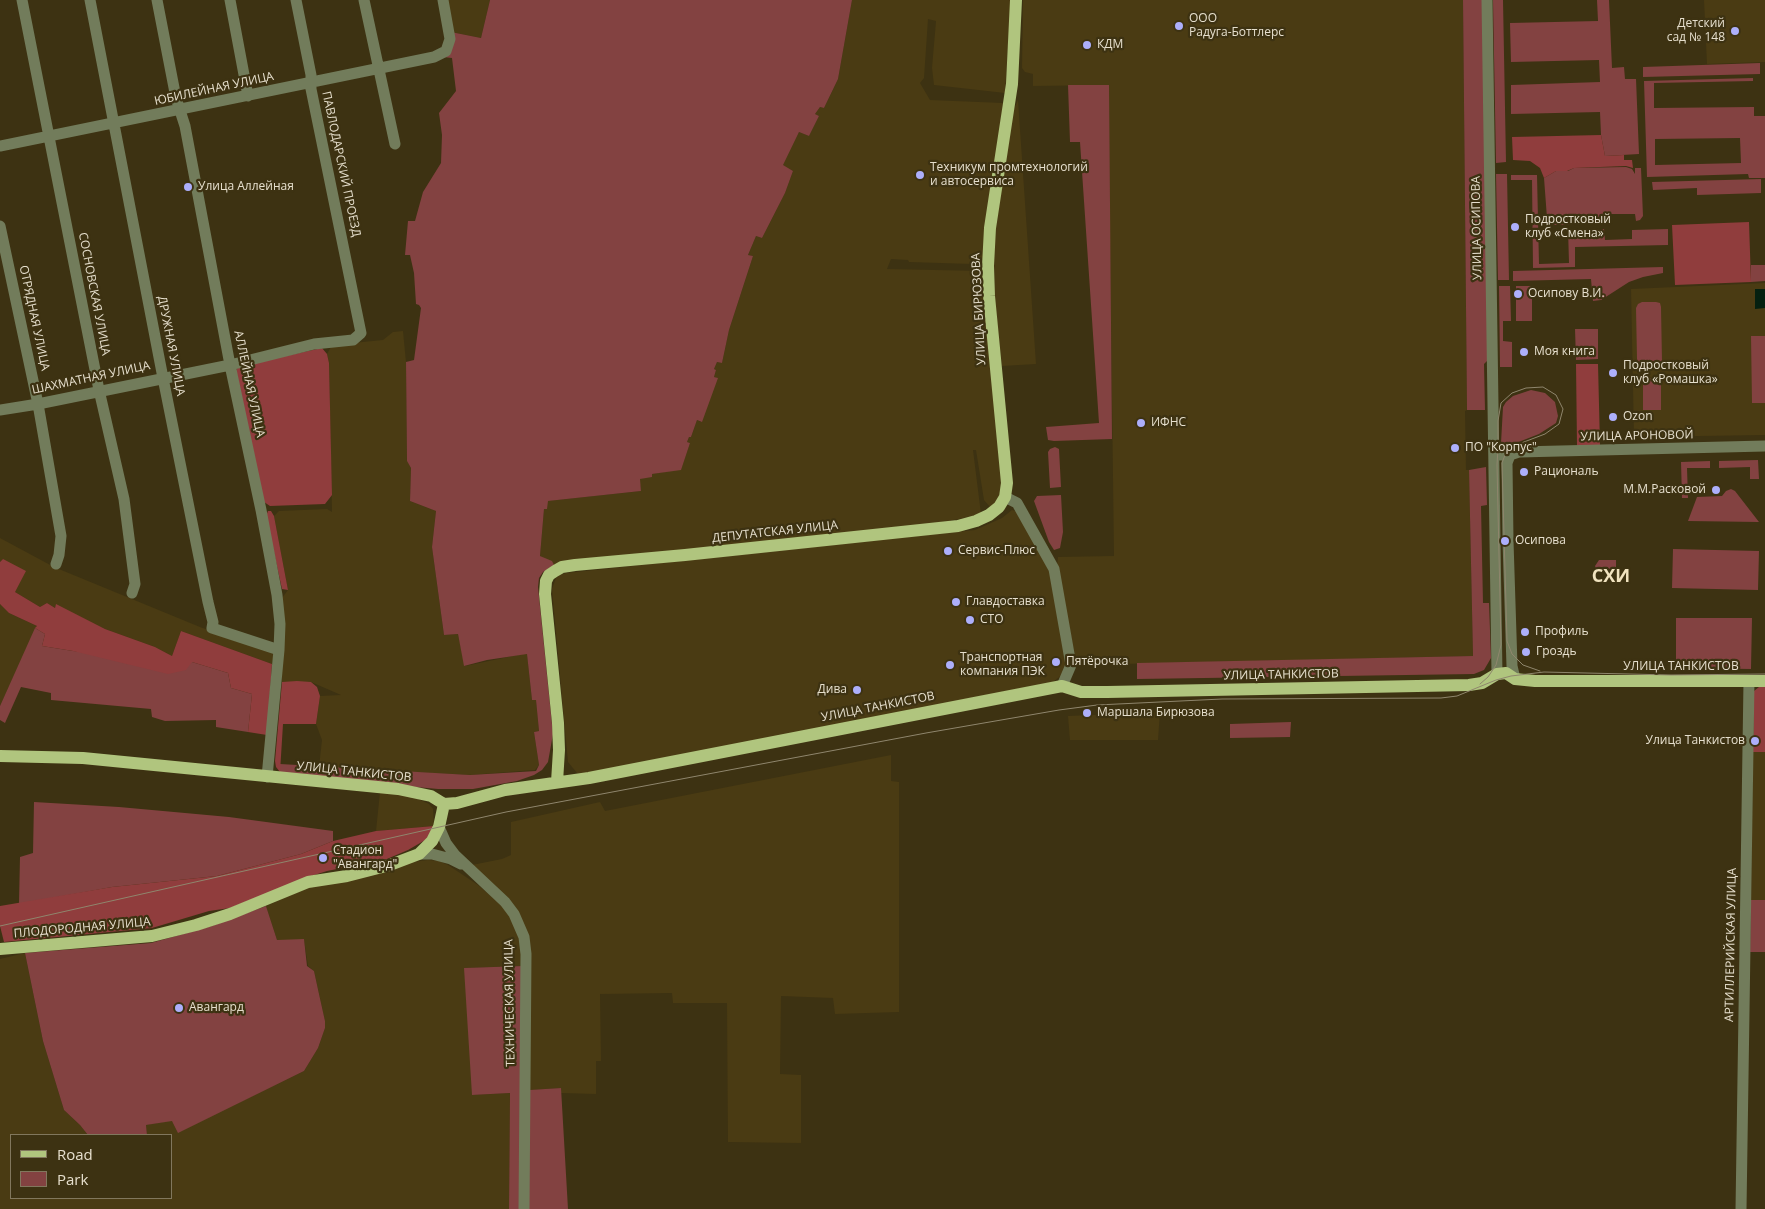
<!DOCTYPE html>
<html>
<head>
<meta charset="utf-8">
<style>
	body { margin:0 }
	#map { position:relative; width:1765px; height:1209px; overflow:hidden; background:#3d3212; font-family:"Open Sans",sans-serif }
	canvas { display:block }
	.legend { position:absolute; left:10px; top:1134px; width:162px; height:65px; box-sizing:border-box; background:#3d3212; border:1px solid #81775d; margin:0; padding:6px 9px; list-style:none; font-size:15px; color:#e6dfcd }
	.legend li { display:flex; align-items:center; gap:10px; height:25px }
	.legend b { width:25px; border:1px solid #81775d }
</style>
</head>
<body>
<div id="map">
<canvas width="1765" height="1209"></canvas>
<ul class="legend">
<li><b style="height:6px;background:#b0c57e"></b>Road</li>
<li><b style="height:14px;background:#834241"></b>Park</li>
</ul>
</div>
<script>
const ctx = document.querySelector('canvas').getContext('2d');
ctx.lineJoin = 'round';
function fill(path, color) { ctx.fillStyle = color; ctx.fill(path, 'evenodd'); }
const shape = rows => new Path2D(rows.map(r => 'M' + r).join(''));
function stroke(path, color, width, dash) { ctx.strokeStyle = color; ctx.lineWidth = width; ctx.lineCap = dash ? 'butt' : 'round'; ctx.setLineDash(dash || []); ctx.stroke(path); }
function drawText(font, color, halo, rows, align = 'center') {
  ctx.font = font + ' "Open Sans",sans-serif'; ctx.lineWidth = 4.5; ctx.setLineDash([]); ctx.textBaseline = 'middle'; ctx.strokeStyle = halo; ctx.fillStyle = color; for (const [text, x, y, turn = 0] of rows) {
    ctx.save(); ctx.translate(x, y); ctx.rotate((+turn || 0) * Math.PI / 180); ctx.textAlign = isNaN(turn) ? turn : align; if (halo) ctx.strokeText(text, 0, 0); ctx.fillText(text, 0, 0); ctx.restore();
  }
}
fill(shape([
	[445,0,490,0,481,38,451,32],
	[852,0,1011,0,1005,93,934,85,932,68,936,21,928,19,924,78,920,83,930,100,1003,103,985,257,980,262,972,264,909,262,908,260,891,259,887,269,983,271,1003,483,1000,495,996,503,990,507,984,500,976,450,973,450,981,514,959,519,895,530,554,565,540,556,544,509,547,501,641,491,639,479,652,474,681,469,690,443,687,442,689,437,691,437,697,420,701,422,717,378,714,377,716,370,714,369,717,362,722,363,729,330,753,256,748,255,756,236,762,238,785,193,793,171,782,165,799,132,809,136,819,116,815,114,820,107,824,108,838,79],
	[1023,0,1463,0,1467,410,1465,411,1466,470,1469,470,1473,656,1077,665,1057,568,1058,557,1114,556,1108,85,1033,86,1033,74,1025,72,1022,68],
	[1704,0,1765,0,1765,62,1707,64],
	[1018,100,1036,364,1002,366,995,303,994,254,996,228,1013,111],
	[1765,283,1765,435,1634,437,1631,289],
	[403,331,406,362,407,460,411,468,410,501,436,511,432,547,444,635,458,634,465,666,527,653,532,700,536,700,539,731,534,732,539,765,535,770,470,775,319,767,322,740,316,724,320,696,341,695,311,682,282,682,282,598,288,590,274,516,279,511,327,509,332,512,329,363,327,354,332,345,383,340,393,332],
	[1012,510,1016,511,1047,560,1067,659,1063,674,1053,682,588,774,577,773,568,762,552,589,556,578,560,575,566,573,975,530,1002,518],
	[0,538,54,567,200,627,270,652,274,655,272,664,181,631,172,656,155,647,105,629,56,605,55,608,47,603,40,607,15,592,3,559,0,562],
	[0,604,9,613,37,626,0,706],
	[1160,712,1158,740,1070,740,1068,716],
	[1753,752,1765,752,1765,900,1751,900],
	[891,755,891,781,899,782,899,1012,835,1014,833,998,781,996,780,1074,801,1075,801,1143,728,1142,727,1003,673,1003,672,993,600,994,601,1061,596,1061,596,1094,561,1093,561,1088,529,1090,529,936,472,865,502,859,511,855,511,822,600,802,605,811],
	[380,792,412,796,429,804,433,809,434,826,376,831],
	[428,860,439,861,448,865,478,885,501,905,509,915,520,937,522,966,465,968,473,1095,510,1093,509,1209,0,1209,0,959,25,953,43,1041,64,1110,80,1125,88,1135,11,1135,11,1198,171,1198,171,1135,147,1135,146,1125,173,1120,178,1132,304,1071,318,1048,325,1028,325,1021,314,971,308,966,304,940,277,940,266,906,307,888,412,862]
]), '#4a3b13');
fill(shape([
	[490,0,852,0,838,79,824,108,820,107,815,114,819,116,809,136,799,132,783,165,793,171,785,193,762,238,756,236,748,255,753,256,729,330,722,363,717,362,714,369,716,370,714,377,718,378,702,422,697,420,691,437,689,437,687,442,690,443,681,470,652,474,652,477,640,479,641,491,548,501,547,509,544,509,540,556,552,561,554,565,543,572,539,578,538,587,553,734,548,762,542,770,534,775,517,781,473,789,438,789,284,775,280,772,280,764,470,775,536,771,539,765,534,732,539,731,536,700,532,700,527,654,487,660,464,666,458,634,444,635,432,547,436,511,410,501,411,468,407,461,406,362,414,360,421,308,419,305,416,304,414,273,410,255,405,255,408,221,415,221,423,192,441,163,442,135,439,113,456,91,452,58,443,57,451,32,481,38],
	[1463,0,1483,0,1488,360,1484,364,1485,410,1467,410],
	[1493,0,1503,0,1506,162,1496,163],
	[1597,0,1609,0,1612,68,1624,67,1625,79,1636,79,1639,154,1605,156,1601,135,1600,112,1511,114,1511,85,1600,82,1599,60,1511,62,1510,23,1598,21],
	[1760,63,1760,74,1643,77,1643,67],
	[1753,78,1753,81,1654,83,1654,108,1754,107,1754,116,1765,116,1765,178,1749,178,1748,174,1647,177,1644,81],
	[1740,138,1741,163,1655,165,1655,139],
	[1068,85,1109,85,1112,439,1054,441,1048,440,1046,427,1099,423,1080,142,1070,142],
	[1626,167,1632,169,1635,174,1635,168,1641,168,1643,216,1640,220,1636,221,1635,214,1608,214,1607,223,1555,225,1551,223,1547,218,1544,178,1556,171,1568,171,1574,168],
	[1496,174,1507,174,1509,280,1498,280],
	[1511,175,1537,175,1539,264,1569,263,1568,229,1604,229,1605,240,1632,239,1632,230,1668,229,1668,245,1575,247,1575,267,1533,268,1532,180,1511,180],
	[1761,179,1761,193,1697,195,1697,188,1653,190,1652,182],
	[1751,265,1765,265,1765,281,1751,282],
	[1663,267,1663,273,1643,277,1629,282,1601,300,1593,301,1591,279,1513,281,1513,271],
	[1499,286,1510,286,1511,321,1503,321,1503,341,1512,342,1512,367,1500,367],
	[1516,286,1532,286,1532,321,1516,321],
	[1642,302,1656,302,1660,303,1661,307,1662,361,1656,365,1643,365,1639,363,1637,359,1636,308,1638,304],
	[1575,329,1598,329,1598,359,1576,360],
	[1751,336,1765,336,1765,403,1752,403],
	[1643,378,1661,378,1661,410,1643,410],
	[1531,390,1545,393,1555,402,1558,416,1556,423,1539,434,1516,443,1501,443,1503,407,1506,402,1513,396],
	[1055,447,1059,449,1061,487,1050,488,1048,452,1050,449],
	[1758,460,1759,479,1750,479,1750,467,1719,468,1719,461],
	[1710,461,1710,468,1687,468,1688,498,1682,498,1681,462],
	[1486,467,1487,505,1481,506,1483,603,1489,603,1491,658,1484,670,1474,674,1137,679,1137,663,1473,656,1469,470],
	[1731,489,1735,491,1759,522,1688,521,1697,497,1722,496,1726,491],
	[1061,495,1063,532,1060,548,1054,550,1049,542,1034,501,1037,496],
	[1673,549,1759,551,1758,590,1672,588],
	[1599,560,1616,560,1616,572,1599,573,1597,571,1595,566],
	[1676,618,1752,618,1751,669,1676,668],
	[35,628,45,634,42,646,73,651,192,662,228,673,231,688,252,694,248,732,216,727,216,720,165,721,152,717,151,709,51,700,51,693,21,687,5,723,0,720,0,706],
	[1291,722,1290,737,1230,738,1230,724],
	[34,802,119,807,229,817,333,831,333,841,301,854,217,876,112,887,19,904,20,857,33,853],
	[1751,900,1765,900,1765,952,1750,952],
	[266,906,277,940,304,939,307,966,314,971,319,994,325,1021,325,1028,318,1048,304,1071,178,1133,172,1121,146,1125,147,1135,88,1135,80,1125,64,1110,43,1041,25,953,151,943,212,926],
	[522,966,520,1209,509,1209,510,1093,472,1095,464,968],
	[561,1088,568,1209,529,1209,529,1090]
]), '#834241');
fill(shape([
	[1601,135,1605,156,1624,155,1624,160,1632,160,1633,168,1626,166,1574,168,1567,171,1556,171,1544,178,1540,168,1530,161,1513,160,1512,137],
	[1749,222,1751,282,1675,285,1672,225],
	[322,348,327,354,329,363,332,495,325,504,270,506,264,502,236,370,239,366],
	[1576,364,1598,364,1600,445,1577,446],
	[268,511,271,511,274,516,288,590,282,589,266,516],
	[3,559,26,571,15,592,40,607,47,603,55,608,56,604,105,629,155,647,172,656,181,631,272,664,267,735,248,732,252,694,231,688,228,673,192,662,186,670,168,674,73,651,42,646,45,634,35,628,37,626,9,613,0,604,0,562],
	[297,681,311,682,317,687,320,696,316,724,283,724,280,772,276,767,275,761,282,682],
	[1759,687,1765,687,1765,752,1753,752,1754,691],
	[434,826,427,839,408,850,387,859,327,871,308,877,230,908,209,911,152,928,4,942,0,926,0,906,112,887,217,876,301,854,333,841,376,831]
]), '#903d3d');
fill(shape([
	[1755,289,1765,289,1765,308,1755,309]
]), '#052010');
stroke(shape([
	[22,0,99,390,124,499,135,584,132,593],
	[90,0,163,378,208,602,213,622,212,628,279,650],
	[157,0,176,98,185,126,230,365,261,510,277,595,280,624,279,650,267,777],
	[230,0,248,96],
	[364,0,395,144],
	[1487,0,1497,674],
	[0,146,434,57,446,51,450,39,443,0],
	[0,226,38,404,61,536,59,555,56,564],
	[0,410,38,404,230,365,314,344,353,340,361,333,311,89,311,75,296,0],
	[1494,455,1510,455,1519,452,1765,446],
	[1510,455,1507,463,1508,541,1512,666,1515,679],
	[1005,497,1017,503,1054,569,1071,665,1062,686],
	[439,827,446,843,455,855,505,902,514,914,524,937,526,954,524,1209],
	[419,854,432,854,451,859,461,864],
	[1741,1209,1749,681]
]), '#727c5b', 11);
stroke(shape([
	[0,756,83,758,398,789,431,796,444,804,457,803,505,790,589,778,1062,686,1081,692,1107,692,1469,685,1482,683,1497,674,1506,673,1515,679,1535,681,1765,681],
	[557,782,559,750,558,723,545,594,546,581,549,575,555,571,562,567,575,565,685,555,958,526,976,521,989,515,999,507,1005,497,1007,483,989,296,988,266,990,228,1012,84,1016,0],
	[0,949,152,936,196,925,230,914,308,882,347,876,390,865,419,854,432,841,439,827,444,804]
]), '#b0c57e', 12);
stroke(shape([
	[1480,684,1488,677,1496,665,1501,645,1497,465,1498,448,1498,421,1501,403,1512,393,1526,388,1543,387,1556,395,1563,409,1559,424,1545,434,1516,445,1505,455,1502,463,1507,641,1512,654,1523,665,1540,671],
	[0,926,506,812,926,733,1059,710,1097,705,1222,699,1441,698,1457,696,1496,680,1511,676,1544,672,1671,675,1765,674]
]), '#8f866d', 1);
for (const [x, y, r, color] of [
	[1179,26,5,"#adaffb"],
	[1735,31,5,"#adaffb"],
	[1087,45,5,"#adaffb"],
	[920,175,5,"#adaffb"],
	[188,187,5,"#adaffb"],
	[1515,227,5,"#adaffb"],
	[1518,294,5,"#adaffb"],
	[1524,352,5,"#adaffb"],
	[1613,373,5,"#adaffb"],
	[1613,417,5,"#adaffb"],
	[1141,423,5,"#adaffb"],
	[1455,448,5,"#adaffb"],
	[1524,472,5,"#adaffb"],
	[1716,490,5,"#adaffb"],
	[1505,541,5,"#adaffb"],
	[948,551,5,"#adaffb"],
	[956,602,5,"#adaffb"],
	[970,620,5,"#adaffb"],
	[1525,632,5,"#adaffb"],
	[1526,652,5,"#adaffb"],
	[1056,662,5,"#adaffb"],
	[950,665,5,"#adaffb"],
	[857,690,5,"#adaffb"],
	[1087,713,5,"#adaffb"],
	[1755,741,5,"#adaffb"],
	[323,858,5,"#adaffb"],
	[179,1008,5,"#adaffb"]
]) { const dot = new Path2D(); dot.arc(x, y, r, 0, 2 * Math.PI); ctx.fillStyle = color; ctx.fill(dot); stroke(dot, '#3d3212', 2); }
drawText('12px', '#e6dfcd', '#3d3212', [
	["ООО",1189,19],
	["Радуга-Боттлерс",1189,33],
	["Детский",1725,24,"right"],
	["сад № 148",1725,38,"right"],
	["КДМ",1097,45],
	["Техникум промтехнологий",930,168],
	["и автосервиса",930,182],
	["Улица Аллейная",198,187],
	["Подростковый",1525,220],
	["клуб «Смена»",1525,234],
	["Осипову В.И.",1528,294],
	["Моя книга",1534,352],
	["Подростковый",1623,366],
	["клуб «Ромашка»",1623,380],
	["Ozon",1623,417],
	["ИФНС",1151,423],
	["ПО \"Корпус\"",1465,448],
	["Рациональ",1534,472],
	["М.М.Расковой",1706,490,"right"],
	["Осипова",1515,541],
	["Сервис-Плюс",958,551],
	["Главдоставка",966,602],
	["СТО",980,620],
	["Профиль",1535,632],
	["Гроздь",1536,652],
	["Транспортная",960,658],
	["компания ПЭК",960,672],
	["Пятёрочка",1066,662],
	["Дива",847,690,"right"],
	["Маршала Бирюзова",1097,713],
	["Улица Танкистов",1745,741,"right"],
	["Стадион",333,851],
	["\"Авангард\"",333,865],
	["Авангард",189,1008]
], 'left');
drawText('12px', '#e6dfcd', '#3d3212', [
	["ЮБИЛЕЙНАЯ УЛИЦА",214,89,-12],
	["ПАВЛОДАРСКИЙ ПРОЕЗД",341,164,78],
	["УЛИЦА ОСИПОВА",1477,228,-91],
	["СОСНОВСКАЯ УЛИЦА",94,294,79],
	["УЛИЦА БИРЮЗОВА",979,309,-93],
	["ОТРЯДНАЯ УЛИЦА",34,318,78],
	["ДРУЖНАЯ УЛИЦА",171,346,79],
	["ШАХМАТНАЯ УЛИЦА",91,378,-12],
	["АЛЛЕЙНАЯ УЛИЦА",249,384,78],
	["УЛИЦА АРОНОВОЙ",1637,436,-1],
	["ДЕПУТАТСКАЯ УЛИЦА",775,532,-6],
	["УЛИЦА ТАНКИСТОВ",1681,667],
	["УЛИЦА ТАНКИСТОВ",1281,675,-1],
	["УЛИЦА ТАНКИСТОВ",878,707,-11],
	["УЛИЦА ТАНКИСТОВ",354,772,6],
	["ПЛОДОРОДНАЯ УЛИЦА",82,928,-5],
	["АРТИЛЛЕРИЙСКАЯ УЛИЦА",1731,945,-89],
	["ТЕХНИЧЕСКАЯ УЛИЦА",510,1003,-91]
]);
drawText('bold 18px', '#f1e3bf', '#3d3212', [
	["СХИ",1611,577]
]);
</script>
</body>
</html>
